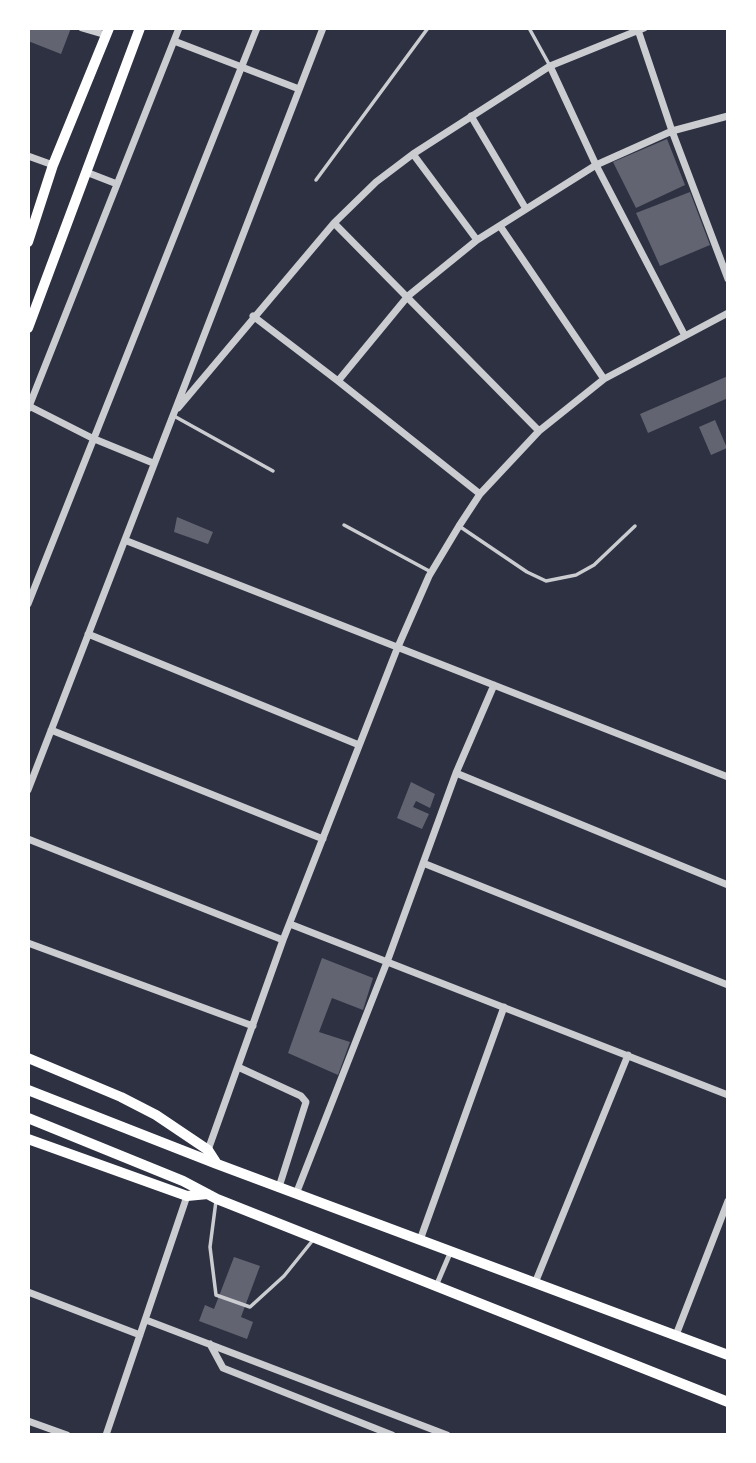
<!DOCTYPE html>
<html>
<head>
<meta charset="utf-8">
<style>
	body { margin:0 }
	#map { position:relative; width:756px; height:1463px; overflow:hidden; background:#2d3142; font-family:"Titillium Web",sans-serif }
	canvas { display:block }
	.frame { position:absolute; inset:0; border:30px solid #fff; pointer-events:none }
</style>
</head>
<body>
<div id="map">
<canvas width="756" height="1463"></canvas>
<div class="frame"></div>
</div>
<script>
const ctx = document.querySelector('canvas').getContext('2d');
ctx.lineJoin = 'round';
function fill(path, color) { ctx.fillStyle = color; ctx.fill(path, 'evenodd'); }
const shape = rows => new Path2D(rows.map(r => 'M' + r).join(''));
function stroke(path, color, width, dash) { ctx.strokeStyle = color; ctx.lineWidth = width; ctx.lineCap = dash ? 'butt' : 'round'; ctx.setLineDash(dash || []); ctx.stroke(path); }
fill(shape([
	[28,28,71,28,61,54,28,41],
	[667,139,685,185,636,208,613,162],
	[690,192,710,245,660,266,636,213],
	[728,376,728,398,648,433,640,414],
	[715,420,727,448,711,455,699,427],
	[177,517,213,532,208,544,174,532],
	[411,782,435,794,430,808,416,801,413,807,429,814,422,829,397,818],
	[322,958,373,978,363,1010,332,998,319,1032,350,1042,338,1075,288,1053],
	[234,1257,260,1266,241,1317,253,1322,247,1339,199,1321,205,1305,214,1309]
]), '#626471');
stroke(shape([
	[529,28,550,66],
	[316,180,428,28],
	[174,416,273,471],
	[344,525,431,572],
	[459,526,527,572,546,581,576,575,594,565,635,526],
	[216,1201,210,1247,216,1295,250,1307,284,1276,313,1240]
]), '#caccd0', 3.5);
stroke(shape([
	[436,1286,451,1251]
]), '#caccd0', 5);
stroke(shape([
	[82,28,106,35],
	[638,30,672,131,728,279],
	[174,41,299,89],
	[550,66,596,165,684,334],
	[471,116,526,209],
	[413,154,477,240],
	[28,156,53,165],
	[86,172,117,184],
	[334,223,539,431],
	[500,226,604,379],
	[253,316,338,381],
	[29,406,92,438,153,463],
	[178,408,334,223,376,182,413,154,550,66,644,28],
	[28,409,179,28],
	[480,494,338,381,408,296,477,240,596,165,672,131,728,116],
	[127,541,728,777],
	[28,604,257,28],
	[88,634,359,745],
	[51,730,323,839],
	[456,773,728,885],
	[28,790,323,28],
	[28,839,283,940],
	[423,863,728,985],
	[290,924,728,1095],
	[28,943,253,1026],
	[238,1067,301,1096,306,1102,279,1187],
	[208,1150,283,940,397,649,429,576,459,526,480,494,539,431,604,379,728,313],
	[296,1194,387,962,456,773,494,685],
	[420,1240,504,1007],
	[535,1283,628,1055],
	[28,1292,140,1335],
	[146,1320,447,1435],
	[676,1335,728,1201],
	[210,1344,223,1368,392,1435],
	[28,1421,67,1435],
	[106,1435,187,1196]
]), '#caccd0', 7);
stroke(shape([
	[28,242,53,165,109,28],
	[28,328,140,28]
]), '#fff', 10);
stroke(shape([
	[28,1058,121,1097,156,1115,208,1150,217,1164,728,1355],
	[28,1090,217,1164],
	[28,1118,183,1181,217,1199,728,1402],
	[28,1139,187,1196,208,1194]
]), '#fff', 10);
</script>
</body>
</html>
